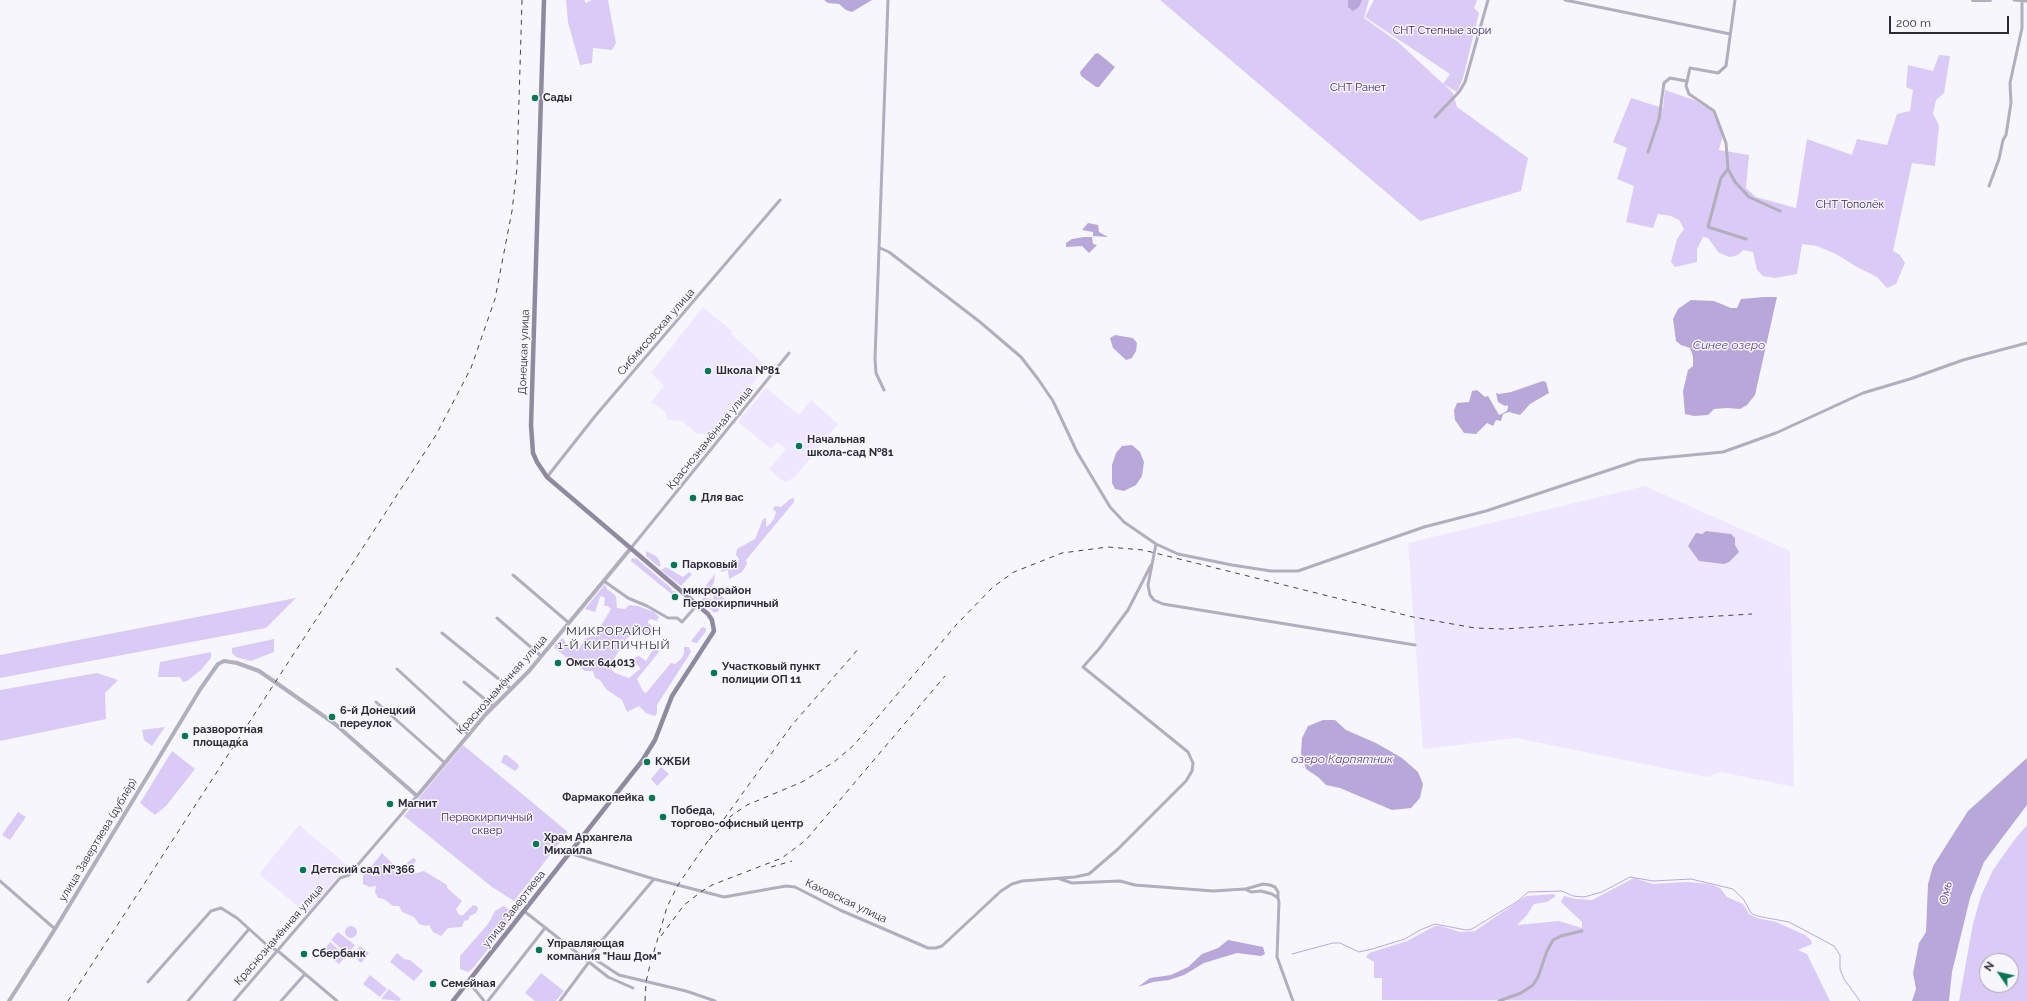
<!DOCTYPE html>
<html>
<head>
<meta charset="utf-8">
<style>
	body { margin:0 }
	#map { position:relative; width:2027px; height:1001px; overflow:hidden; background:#f8f6fd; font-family:Raleway,sans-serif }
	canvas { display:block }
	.north { position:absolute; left:1979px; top:953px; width:40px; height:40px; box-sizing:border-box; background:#f8f6fd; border:1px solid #a7a4ad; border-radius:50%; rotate:304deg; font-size:11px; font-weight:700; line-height:16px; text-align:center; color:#2e2a36 }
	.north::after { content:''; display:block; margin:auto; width:14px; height:18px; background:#057752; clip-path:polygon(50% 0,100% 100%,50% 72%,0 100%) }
	.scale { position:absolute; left:1889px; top:16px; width:120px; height:18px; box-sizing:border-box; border:2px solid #2e2a36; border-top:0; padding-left:5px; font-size:12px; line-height:14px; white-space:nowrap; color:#2e2a36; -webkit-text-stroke:3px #f8f6fd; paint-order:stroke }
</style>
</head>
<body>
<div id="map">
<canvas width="2027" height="1001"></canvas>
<div class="north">N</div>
<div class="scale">200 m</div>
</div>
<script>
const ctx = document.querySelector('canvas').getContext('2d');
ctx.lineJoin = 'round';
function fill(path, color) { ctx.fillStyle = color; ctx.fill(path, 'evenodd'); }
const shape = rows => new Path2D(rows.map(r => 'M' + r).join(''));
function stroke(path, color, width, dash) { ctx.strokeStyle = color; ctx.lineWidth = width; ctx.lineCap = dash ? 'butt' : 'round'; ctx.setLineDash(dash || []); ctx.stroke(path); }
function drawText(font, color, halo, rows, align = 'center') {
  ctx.font = font + ' Raleway,sans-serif'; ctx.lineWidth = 3; ctx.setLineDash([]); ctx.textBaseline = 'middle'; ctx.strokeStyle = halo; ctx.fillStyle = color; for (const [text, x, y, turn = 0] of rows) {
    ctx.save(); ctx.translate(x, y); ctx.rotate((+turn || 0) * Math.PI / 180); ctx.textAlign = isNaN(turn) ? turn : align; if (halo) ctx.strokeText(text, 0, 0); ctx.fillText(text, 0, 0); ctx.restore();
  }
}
fill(shape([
	[703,307,733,332,731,334,766,366,716,433,697,434,682,421,668,420,665,411,651,402,664,386,651,373],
	[766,388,799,415,811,400,838,424,797,475,787,482,781,480,769,469,786,449,777,442,771,449,738,422],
	[1645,486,1790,551,1794,787,1721,772,1708,777,1516,738,1423,749,1408,543],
	[299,825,347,865,307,914,259,874]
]), '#eee7ff');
fill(shape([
	[566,0,584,0,586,3,592,0,608,0,616,43,612,50,593,48,592,63,580,65,568,22],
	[1160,0,1369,0,1364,18,1398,42,1453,93,1457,107,1528,158,1521,191,1420,221],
	[1374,0,1477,0,1474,8,1479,13,1463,78,1457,92,1443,84,1450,74,1365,17],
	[1939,55,1950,56,1944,93,1936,100,1933,114,1939,125,1935,166,1912,163,1893,251,1900,255,1905,263,1896,284,1887,288,1877,277,1857,267,1836,254,1817,246,1802,244,1797,274,1775,278,1763,276,1757,270,1753,252,1743,250,1738,255,1730,257,1719,253,1708,238,1703,237,1697,249,1697,262,1675,267,1671,262,1677,239,1684,229,1679,220,1671,216,1658,214,1653,228,1626,222,1634,186,1617,179,1627,148,1613,142,1631,98,1663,108,1665,90,1694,100,1713,112,1723,135,1719,150,1749,155,1746,188,1756,197,1796,208,1807,139,1852,155,1857,139,1887,145,1897,114,1910,111,1913,90,1906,87,1908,65,1933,71],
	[794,498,794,502,746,560,747,564,742,572,729,579,728,570,721,572,722,567,738,563,739,559,736,555,737,549,755,539,763,519,766,518,766,526,768,526,774,519,776,512,773,509,775,506,781,507,790,499],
	[646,551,656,556,659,560,661,565,659,567,646,556],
	[632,558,637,559,671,588,672,591,676,591,675,597,631,561],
	[666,567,683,577,689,572,692,574,681,586,661,570],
	[715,574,714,583,709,590,703,594,699,594],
	[605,584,607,589,616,596,617,608,625,609,629,605,638,606,654,612,659,617,657,621,650,619,648,621,648,623,656,628,654,636,632,635,626,639,623,648,618,652,612,662,611,669,615,673,629,678,640,669,639,666,632,662,633,658,639,656,646,661,652,651,658,649,659,652,637,679,643,691,646,693,671,663,675,664,682,658,684,653,684,647,689,647,691,652,657,705,657,713,655,716,646,713,639,706,627,712,622,700,606,689,600,680,595,678,593,671,585,671,554,648,556,643,563,638,567,645,573,649,577,649,580,648,584,639,602,633,602,624,611,609,608,606,604,606,605,598,602,596,600,597,595,612,585,609],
	[717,586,720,587,720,594,728,603,719,604,719,611,714,613,708,606,700,601,704,597,713,600,714,591],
	[296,598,266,628,0,678,0,655],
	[702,627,706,628,706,631,697,643,692,642,691,641],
	[274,639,274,652,251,661,236,657,232,653,232,648],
	[211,652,211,658,201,670,187,681,183,682,180,677,158,677,160,662],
	[97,673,118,680,105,693,106,719,0,741,0,690],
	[165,727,152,746,144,740,142,730],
	[463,745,568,832,514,901,492,887,404,816],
	[172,751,195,769,166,806,155,815,140,803],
	[504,755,507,755,518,764,519,767,515,771,501,762],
	[661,767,669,774,657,786,651,779],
	[18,812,26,817,10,840,2,835],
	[2027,825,2027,1001,1959,1001,1973,924,1981,896,1993,870,2015,839],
	[1987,961,2011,961,2011,985,1987,985],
	[382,853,392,863,393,871,398,873,402,871,408,862,413,858,415,859,416,861,410,867,410,872,417,873,424,871,447,885,447,888,462,901,456,909,459,915,463,915,473,905,477,906,478,909,476,913,470,916,468,920,464,921,462,927,448,928,441,936,433,932,429,925,425,926,419,924,414,917,402,912,399,906,393,906,384,899,378,898,375,892,376,886,370,887,363,884,363,874,369,869],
	[1634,878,1653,884,1687,882,1710,884,1720,888,1727,897,1743,904,1749,914,1757,918,1776,922,1805,935,1811,940,1812,944,1798,950,1807,954,1830,1001,1382,1000,1382,978,1374,978,1374,962,1366,957,1369,953,1407,941,1435,926,1441,926,1460,932,1475,931,1526,896,1554,894,1556,896,1547,902,1534,904,1527,915,1517,925,1559,921,1582,928,1582,922,1561,902,1564,896,1576,899,1592,900],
	[503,906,512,911,513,915,511,920,473,968,468,972,460,969,460,956,488,924,495,911],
	'345 932a6 6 0 1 1 12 0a6 6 0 1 1-12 0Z',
	[338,932,355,945,348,954,331,940],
	[330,942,346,956,339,964,323,951],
	[360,946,369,953,361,963,352,955],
	[397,953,404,959,410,960,423,971,414,981,390,962],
	[541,973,564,991,556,1001,535,1001,525,993],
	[370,975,387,989,380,997,363,984],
	[389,989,401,999,399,1001,381,999]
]), '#d9cbf6');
fill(shape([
	[824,0,872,0,852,12,846,10,839,4,828,3],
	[1348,0,1362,0,1359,7,1353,11,1348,7],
	[1098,53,1115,67,1099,87,1096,87,1081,76,1080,72,1095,54],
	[1088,223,1098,225,1099,232,1108,237,1093,236,1093,232,1082,230],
	[1084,237,1092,237,1093,244,1097,245,1089,253,1082,246,1066,247,1066,243,1072,239],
	[1764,297,1777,297,1755,395,1747,405,1740,409,1727,408,1714,409,1708,415,1694,416,1685,414,1683,391,1688,370,1693,366,1693,356,1690,348,1681,345,1676,341,1673,319,1678,309,1691,300,1714,301,1731,308,1737,308,1741,299],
	[1115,335,1133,338,1137,343,1136,351,1132,358,1126,360,1113,348,1110,338],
	[1543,381,1546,382,1549,393,1530,404,1520,415,1509,412,1503,414,1501,421,1496,420,1493,426,1487,423,1476,434,1464,433,1455,420,1454,410,1457,403,1469,402,1472,391,1477,390,1485,397,1488,396,1499,415,1507,411,1508,407,1507,405,1505,406,1498,402,1496,393,1499,394,1511,392],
	[1132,445,1140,452,1144,462,1142,476,1136,485,1124,491,1115,489,1112,483,1112,465,1116,453,1122,446],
	[1706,531,1731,534,1735,538,1735,545,1739,552,1729,562,1724,564,1699,561,1688,546,1696,533,1702,534],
	[1323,720,1335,720,1346,730,1376,743,1402,758,1418,772,1423,784,1420,798,1411,808,1392,810,1340,788,1326,785,1318,777,1306,769,1301,753,1302,738,1308,726],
	[2027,758,2027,805,1984,862,1970,898,1952,972,1949,1001,1912,1001,1916,989,1913,973,1919,943,1926,932,1928,884,1933,866,1968,811],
	[1228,940,1263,947,1265,954,1261,956,1237,953,1204,963,1184,975,1169,980,1153,982,1138,987,1150,978,1171,975,1188,967,1202,954,1218,948]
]), '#b8a8d9');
stroke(shape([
	[1292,954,1333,943,1340,943,1359,952,1372,949,1405,939,1420,930,1435,924,1466,930,1472,929,1518,901,1528,892,1562,891,1573,896,1584,897,1602,892,1630,877,1653,881,1691,879,1733,889,1744,900,1751,913,1757,916,1789,922,1834,946,1840,955,1840,969,1844,979,1860,1001]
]), '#b8a8d9', 1);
stroke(shape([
	[1565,0,1730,34],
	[1735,0,1726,66,1718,73,1690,68,1686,86,1689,94,1714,111,1726,143,1728,169,1735,182,1749,197,1780,211],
	[2014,0,2027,1],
	[1435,117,1459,92,1465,82,1488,0],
	[1648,152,1659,119,1664,83,1670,78,1686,81],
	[1728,169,1721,178,1708,227,1746,239],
	[1989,186,1999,159,2003,140,2006,135,2011,103,2010,83,2022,28,2022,1],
	[880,248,889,252,980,322,1021,357,1038,379,1053,401,1077,452,1110,507,1124,522,1156,544,1148,585,1150,595,1154,600,1163,604,1415,645],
	[884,390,876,373,875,359,888,0],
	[547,477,596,415,780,200],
	[1156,544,1178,554,1232,565,1271,571,1298,571,1424,527,1486,511,1639,460,1723,452,1776,433,1863,393,1910,379,1963,360,2027,343],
	[631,548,789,353],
	[513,575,569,623],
	[604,581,628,598,647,606,668,618,677,618,682,622,697,605],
	[497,618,541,656],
	[442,633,511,689],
	[397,669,469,735],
	[464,682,493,706],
	[376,702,445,763],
	[569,853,654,879,724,897,786,886,795,887,840,910,928,948,936,948,942,946,1001,891,1012,884,1022,881,1075,877,1089,874,1118,849,1186,781,1192,771,1193,763,1188,752,1083,667,1099,649,1128,610,1151,565],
	[1060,879,1072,883,1120,881,1135,885,1213,891,1245,889,1251,892,1261,891,1272,894,1278,898,1279,902,1277,957,1293,1001],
	[0,881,55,929],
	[1246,889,1263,884,1270,885,1275,887,1278,892,1278,898],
	[524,911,608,977,633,988],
	[590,956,619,975,686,991,715,1001],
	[148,982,211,911,221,908,237,918,268,946,278,951,337,1001],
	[469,982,484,1001],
	[188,1001,249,929],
	[234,1001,340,878,349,875,417,796],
	[281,1001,305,974],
	[488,1001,545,928],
	[560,1001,589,962,593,951,654,879],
	[1499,1001,1521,993,1533,985,1538,977,1547,951,1553,940,1561,936,1582,931]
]), '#b2aebc', 3);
stroke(shape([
	[1973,0,1990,0],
	[9,1001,55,929,201,688,218,664,224,661,237,663,259,671,275,682,335,724,417,796,486,714,529,671,631,548]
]), '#b2aebc', 4);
stroke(shape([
	[453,1001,642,761,655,740,672,696,714,631,712,620,708,614,547,477,537,462,533,453,531,425,544,0]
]), '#908a9f', 4.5);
stroke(shape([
	[724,819,792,725,860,647],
	[709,840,731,816,747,805,802,782,834,762,854,745,957,624,993,587,1014,572,1062,553,1108,547,1143,550,1413,617,1475,628,1503,629,1752,614],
	[771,867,792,861],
	[661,936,684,905,702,891,712,885,782,858,806,840,945,676],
	[68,1001,436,435,471,368,495,299,512,211,517,168,522,0],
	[645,1001,646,982,650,965,667,907,678,885,712,835]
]), '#46424e', 1, [5, 5]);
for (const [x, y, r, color] of [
	[535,98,4,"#057752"],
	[708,371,4,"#057752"],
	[799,446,4,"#057752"],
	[693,498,4,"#057752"],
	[674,565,4,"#057752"],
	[675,597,4,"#057752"],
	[558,663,4,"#057752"],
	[714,673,4,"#057752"],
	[332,717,4,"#057752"],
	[185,736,4,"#057752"],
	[647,762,4,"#057752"],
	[652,798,4,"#057752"],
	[390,804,4,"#057752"],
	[663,817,4,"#057752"],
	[536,844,4,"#057752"],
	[303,870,4,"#057752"],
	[539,950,4,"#057752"],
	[304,954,4,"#057752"],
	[433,984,4,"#057752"]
]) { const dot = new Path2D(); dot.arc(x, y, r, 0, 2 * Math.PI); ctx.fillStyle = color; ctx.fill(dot); stroke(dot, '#f8f6fd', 1.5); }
drawText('11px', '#3c245f', '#f8f6fd', [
	["СНТ Степные зори",1442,31],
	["СНТ Ранет",1358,88],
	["СНТ Тополёк",1850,205],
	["Первокирпичный",487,818],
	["сквер",487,831]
]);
drawText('bold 11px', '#2e2a36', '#f8f6fd', [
	["Сады",543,98],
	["Школа №81",716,371],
	["Начальная",807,440],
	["школа-сад №81",807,453],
	["Для вас",701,498],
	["Парковый",682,565],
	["микрорайон",683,591],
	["Первокирпичный",683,604],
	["Омск 644013",566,663],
	["Участковый пункт",722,667],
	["полиции ОП 11",722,680],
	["6-й Донецкий",340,711],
	["переулок",340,724],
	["разворотная",193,730],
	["площадка",193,743],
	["КЖБИ",655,762],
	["Фармакопейка",644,798,"right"],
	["Магнит",398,804],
	["Победа,",671,811],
	["торгово-офисный центр",671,824],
	["Храм Архангела",544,838],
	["Михаила",544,851],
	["Детский сад №366",311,870],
	["Управляющая",547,944],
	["компания \"Наш Дом\"",547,957],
	["Сбербанк",312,954],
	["Семейная",441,984]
], 'left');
drawText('11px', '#2e2a36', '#f8f6fd', [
	["Сибмисовская улица",656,332,-49],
	["Донецкая улица",524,352,-88],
	["Краснознамённая улица",710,438,-51],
	["Краснознамённая улица",502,685,-48],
	["улица Завертяева (дублёр)",98,840,-59],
	["Каховская улица",846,901,25],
	["улица Завертяева",514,909,-52],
	["Краснознамённая улица",279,935,-49]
]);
drawText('italic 12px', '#5e4785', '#f8f6fd', [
	["Синее озеро",1729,345],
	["озеро Карпятник",1342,759],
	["Омь",1946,893,-78]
]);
ctx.letterSpacing = '1px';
drawText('12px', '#2e2a36', '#f8f6fd', [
	["МИКРОРАЙОН",614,631],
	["1-Й КИРПИЧНЫЙ",614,645]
]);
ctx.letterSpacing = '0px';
</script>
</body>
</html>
